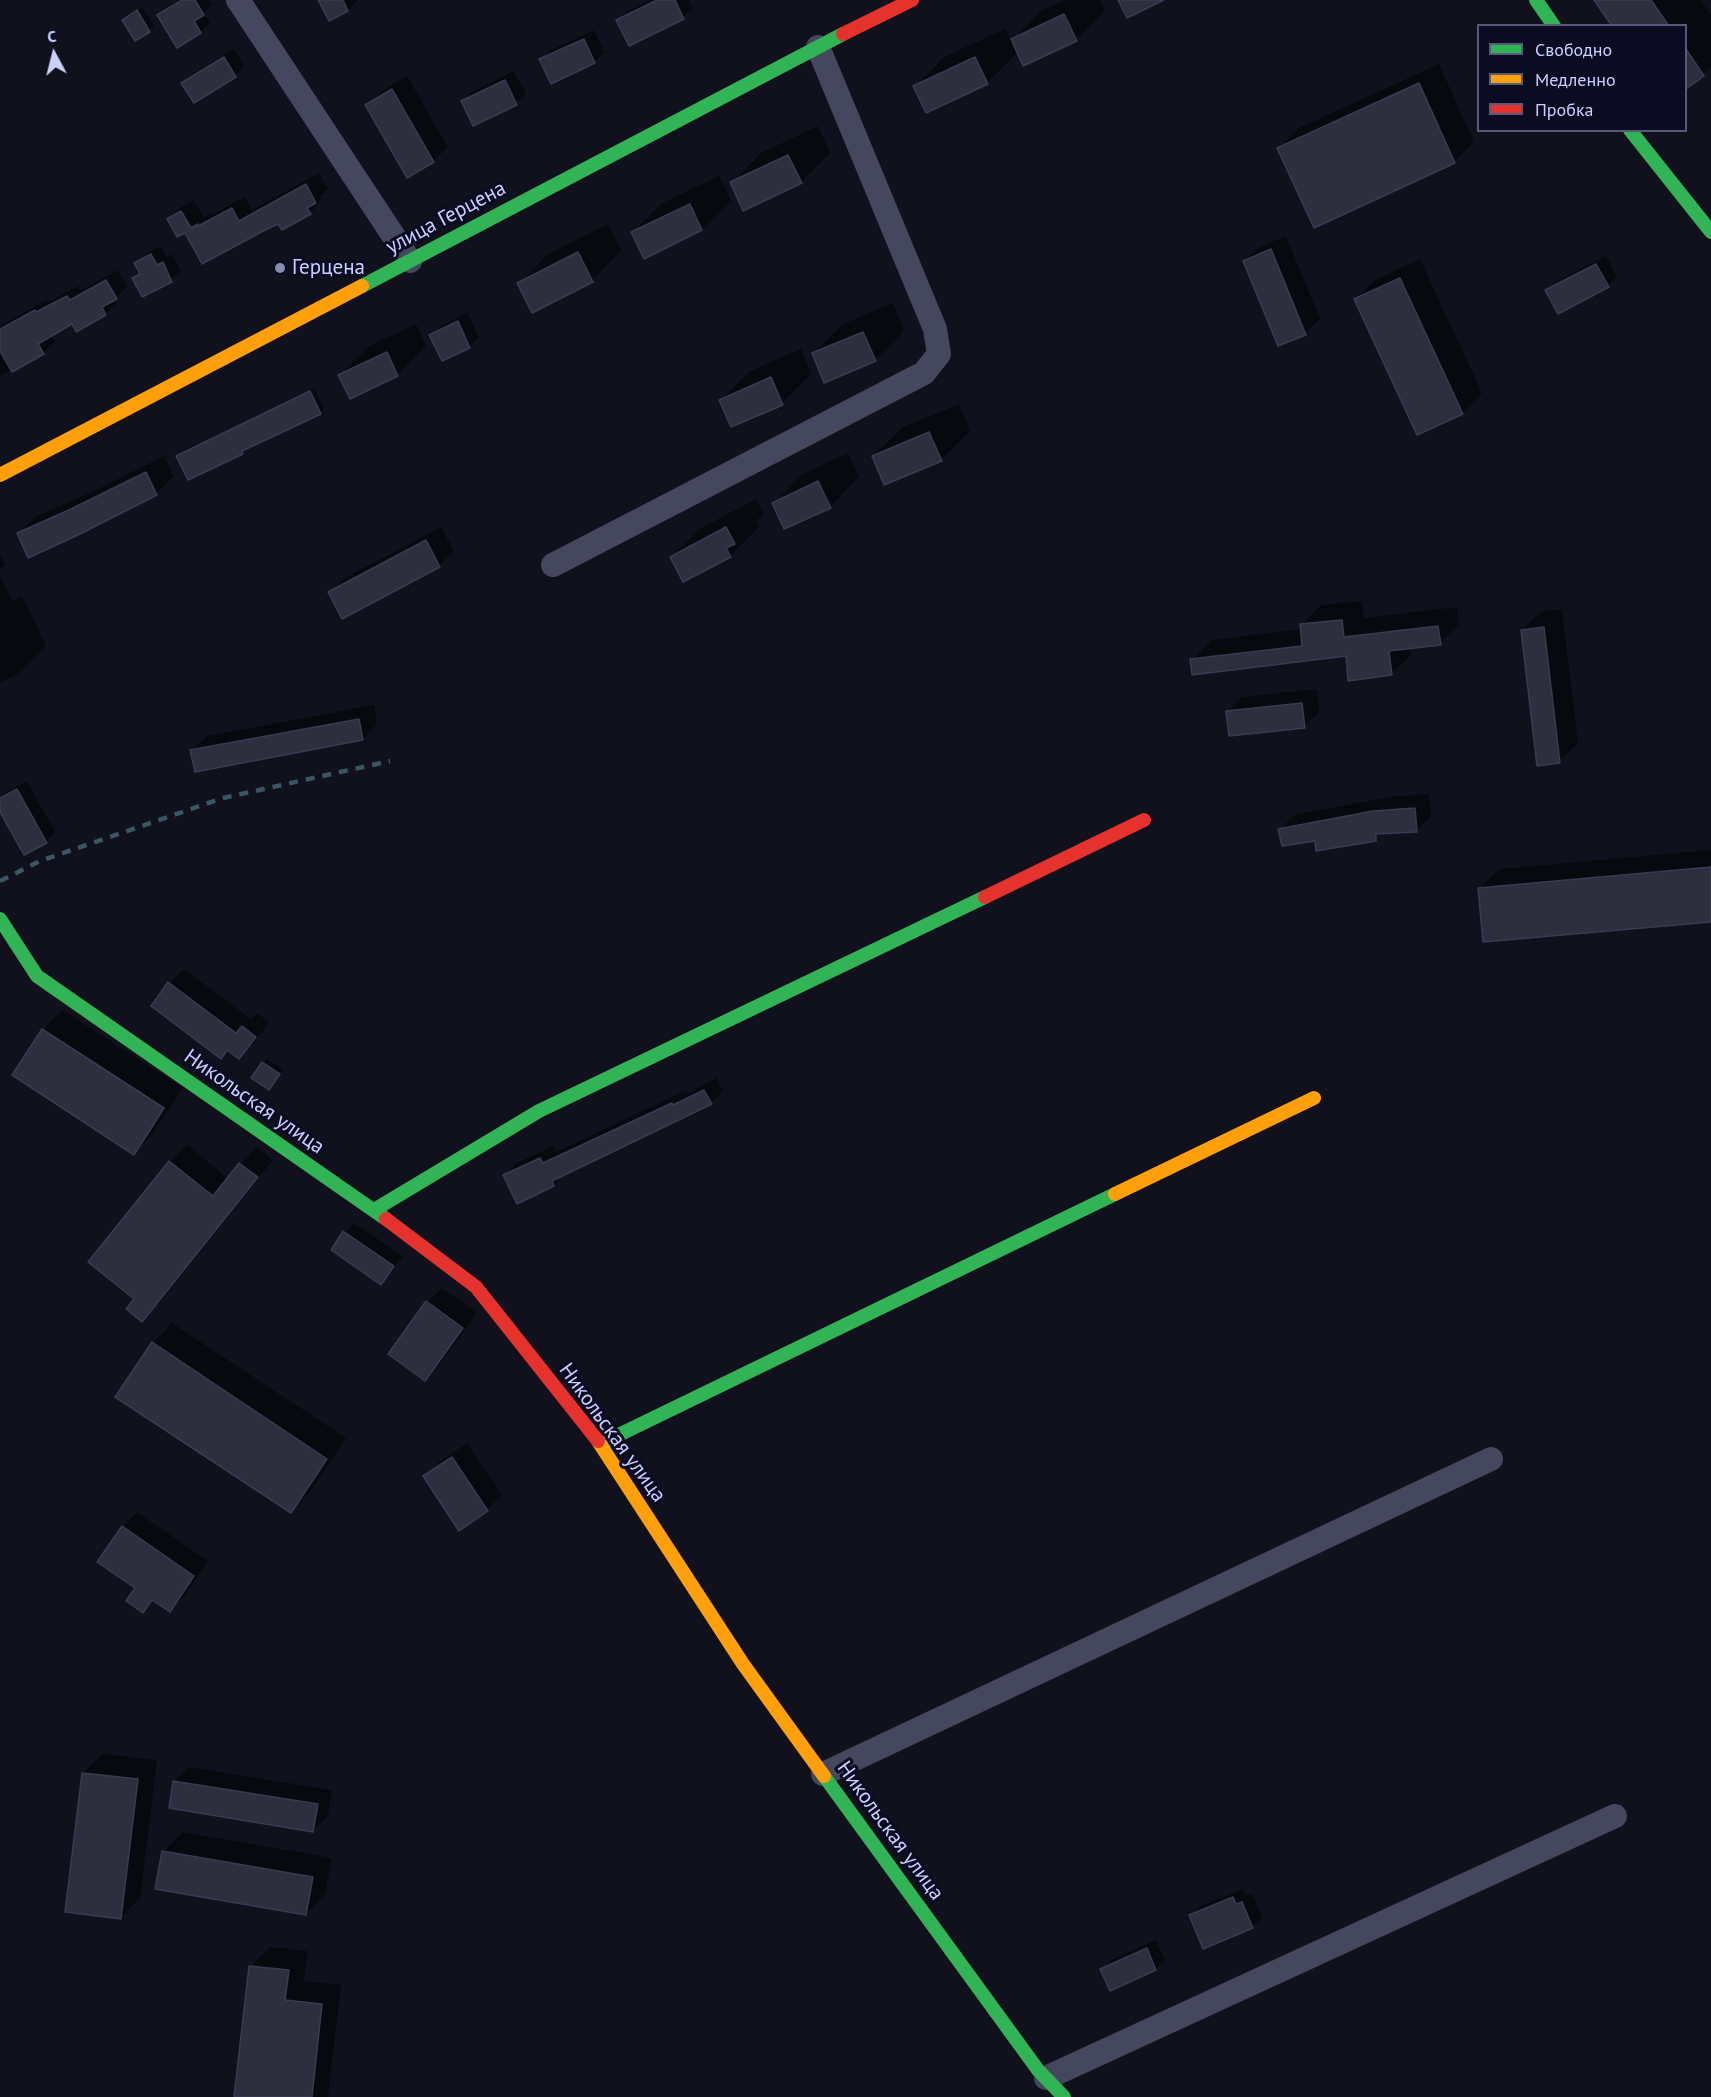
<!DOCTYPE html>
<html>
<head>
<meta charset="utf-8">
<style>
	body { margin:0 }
	#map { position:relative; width:1711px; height:2097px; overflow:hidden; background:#10111d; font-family:"PT Sans",sans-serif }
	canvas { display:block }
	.legend { position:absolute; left:1477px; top:24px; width:210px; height:108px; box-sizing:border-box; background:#0b0c22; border:2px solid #585a7a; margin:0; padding:8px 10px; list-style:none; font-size:18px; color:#ccd0ff }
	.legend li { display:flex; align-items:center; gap:12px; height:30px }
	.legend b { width:30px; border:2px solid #585a7a }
	.north { position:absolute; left:24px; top:24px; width:60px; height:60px; -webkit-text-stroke:4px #0b0c22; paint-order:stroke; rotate:353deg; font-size:16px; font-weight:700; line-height:24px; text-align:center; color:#ccd0ff }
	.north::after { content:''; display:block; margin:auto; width:21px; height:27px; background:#ccd0ff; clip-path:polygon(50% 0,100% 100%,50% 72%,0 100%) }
</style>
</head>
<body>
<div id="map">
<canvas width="1711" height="2097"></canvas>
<ul class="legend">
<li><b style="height:8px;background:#30b455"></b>Свободно</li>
<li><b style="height:8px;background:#ff9f0a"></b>Медленно</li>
<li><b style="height:8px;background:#e5322d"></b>Пробка</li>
</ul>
<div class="north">С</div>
</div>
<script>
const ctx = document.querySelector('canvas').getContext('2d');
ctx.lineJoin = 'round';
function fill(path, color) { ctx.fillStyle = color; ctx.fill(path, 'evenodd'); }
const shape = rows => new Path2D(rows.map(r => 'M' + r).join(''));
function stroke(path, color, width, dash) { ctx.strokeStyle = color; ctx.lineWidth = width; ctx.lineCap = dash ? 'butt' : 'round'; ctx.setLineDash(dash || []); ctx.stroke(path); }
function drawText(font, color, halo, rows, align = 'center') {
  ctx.font = font + ' "PT Sans",sans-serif'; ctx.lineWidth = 6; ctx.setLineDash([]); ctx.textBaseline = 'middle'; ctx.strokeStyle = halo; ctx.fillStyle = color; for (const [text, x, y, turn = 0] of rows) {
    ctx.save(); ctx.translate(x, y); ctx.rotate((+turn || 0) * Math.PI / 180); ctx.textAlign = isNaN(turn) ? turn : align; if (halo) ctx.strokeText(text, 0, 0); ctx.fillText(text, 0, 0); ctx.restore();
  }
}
fill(shape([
	[178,0,210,0,212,4,204,13,210,23,200,32,159,15],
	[319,0,357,0,357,1,348,10,329,19],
	[650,0,689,0,693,8,683,17,630,44,618,20,628,11],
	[1064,0,1100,0,1105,11,1076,40,1018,52,987,83,915,87,944,57,1005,29,1011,41,1042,10],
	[1595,0,1701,0,1711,15,1711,67,1686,87,1686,26,1613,26],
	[142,7,154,26,136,39,124,20],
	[594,30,604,52,594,62,541,59,551,50],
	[234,49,244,66,235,76,183,83,193,74],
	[1439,64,1474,142,1454,161,1314,226,1279,148,1299,128],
	[514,71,526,94,516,103,463,101,472,92],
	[407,76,448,147,433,161,367,105,382,91],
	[818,126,830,153,801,182,731,183,761,153],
	[319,173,328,189,320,197,322,200,310,213,279,222,185,231,169,219,181,207,194,200,204,217,210,213,211,215,245,197,252,210],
	[719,176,731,200,702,229,633,232,662,203],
	[608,224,621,251,592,281,533,311,519,284,548,254],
	[1286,236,1320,319,1305,333,1244,261,1259,247],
	[161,246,167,257,172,254,181,271,171,280,142,295,134,279,141,272,136,263,146,254],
	[1606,256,1617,277,1608,286,1547,290,1557,281],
	[1420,259,1482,393,1462,413,1418,433,1356,299,1375,280],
	[118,270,127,287,114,299,117,303,105,314,73,322,51,335,55,342,43,353,0,376,0,326,46,300,48,302,79,286,81,290],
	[893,303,904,331,875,360,813,354,843,324],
	[467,313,479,337,470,346,443,359,431,336,441,326],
	[416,324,426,346,397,375,340,375,369,346],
	[801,349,811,374,782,403,721,400,750,371],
	[314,388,324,409,320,413,247,448,242,453,178,456,183,452],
	[959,404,970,431,941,460,873,456,903,427],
	[848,453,859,477,830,507,774,503,803,474],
	[164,456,174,476,157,493,80,533,19,533,36,516,88,494],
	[756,499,764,514,756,521,759,527,730,556,671,557,701,528],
	[441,527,454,551,440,565,343,617,330,592,345,578],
	[0,553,5,564,0,569],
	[0,575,12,601,22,596,46,646,16,675,0,683],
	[1362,601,1364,618,1457,607,1459,624,1440,643,1410,647,1411,654,1392,674,1347,654,1192,660,1212,640,1302,629,1302,625,1321,605],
	[1562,609,1578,743,1559,762,1522,630,1541,612],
	[1317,689,1319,712,1304,727,1228,711,1242,697],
	[374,705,377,724,363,739,192,751,207,736],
	[27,781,55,832,46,841,0,809,0,798,5,793],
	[1429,794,1431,816,1417,830,1382,832,1375,839,1316,839,1280,830,1294,815,1389,797],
	[1711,850,1711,920,1480,888,1500,869],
	[184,969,251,1019,257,1013,269,1022,254,1043,239,1057,228,1049,221,1057,170,983],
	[63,1010,183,1088,153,1133,134,1153,14,1074,43,1029],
	[267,1059,283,1069,273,1084,263,1063],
	[717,1078,723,1091,711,1103,565,1173,553,1185,505,1175,517,1163,553,1146,556,1152,684,1091,685,1094],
	[187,1145,228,1178,257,1147,273,1160,159,1303,142,1320,136,1299,170,1162],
	[354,1223,403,1256,381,1283,333,1250,345,1232],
	[442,1288,477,1313,439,1365,425,1379,427,1302],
	[172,1323,346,1438,310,1492,291,1511,153,1343],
	[467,1443,502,1495,487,1510,459,1529,425,1477,439,1462],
	[137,1512,208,1561,184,1596,170,1610,154,1599,143,1611,123,1527],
	[103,1754,157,1760,140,1898,121,1917,83,1773],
	[189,1767,332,1790,328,1816,313,1831,170,1807,175,1781],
	[183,1832,332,1858,325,1894,306,1914,163,1852],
	[1243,1889,1246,1896,1252,1894,1262,1917,1252,1927,1190,1916,1200,1906],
	[1156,1940,1165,1960,1156,1969,1102,1969,1111,1960],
	[270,1947,308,1951,304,1981,341,1985,328,2097,236,2097,250,1967]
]), '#0007');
const building = shape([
	[182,0,195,0,204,15,194,21,201,33,177,48,157,15,182,0],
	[318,0,343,0,348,11,329,21,318,0],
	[657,0,675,0,684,19,629,46,616,20,657,0],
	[1118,0,1164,0,1127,18,1118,0],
	[1594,0,1651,0,1669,26,1612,26,1594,0],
	[137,10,150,32,135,41,122,20,137,10],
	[1064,14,1077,41,1023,66,1011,39,1064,14],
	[584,39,595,63,551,84,539,59,584,39],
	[1686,49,1704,76,1686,89,1686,49],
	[224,57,236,77,194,103,181,83,224,57],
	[975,57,988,84,926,113,913,86,975,57],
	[505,80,517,105,473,126,461,101,505,80],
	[1419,83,1455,163,1314,228,1277,148,1419,83],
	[392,89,434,162,407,178,365,105,392,89],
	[788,155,802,183,743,211,730,182,788,155],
	[306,184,316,203,307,208,311,214,282,230,278,224,267,229,202,264,185,233,177,237,167,219,181,211,191,228,198,224,198,226,232,208,239,221,306,184],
	[690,204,702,230,644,259,631,232,690,204],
	[1271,249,1306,335,1278,346,1243,261,1271,249],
	[578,252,593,282,532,313,517,283,578,252],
	[151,254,157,265,163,262,172,282,142,297,132,278,140,274,134,263,151,254],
	[1596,264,1609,287,1558,314,1545,290,1596,264],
	[1400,278,1463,414,1417,435,1354,299,1400,278],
	[106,280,117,299,102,307,106,315,76,332,72,324,38,344,44,354,12,372,0,351,0,329,35,310,36,312,67,296,70,300,106,280],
	[458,321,470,348,442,361,429,335,458,321],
	[863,332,876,361,824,383,812,353,863,332],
	[387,352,398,376,350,399,338,375,387,352],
	[771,377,783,405,731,427,719,400,771,377],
	[310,391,321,414,242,451,243,454,188,480,176,456,310,391],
	[929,432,942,461,884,485,872,456,929,432],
	[146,472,157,495,80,534,28,558,17,533,69,510,146,472],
	[818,481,831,508,784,529,772,503,818,481],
	[726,527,735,544,726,548,731,557,683,582,670,557,726,527],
	[426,540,440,567,342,619,328,592,426,540],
	[1342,620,1344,637,1438,626,1441,645,1389,651,1392,675,1348,681,1346,656,1192,675,1190,659,1302,646,1300,624,1342,620],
	[1544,627,1560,763,1537,766,1521,630,1544,627],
	[1302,703,1305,728,1229,736,1226,711,1302,703],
	[359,719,363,740,195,772,190,750,359,719],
	[17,789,47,843,24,855,0,812,0,798,17,789],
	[1415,808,1417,832,1376,834,1376,841,1316,851,1315,841,1282,846,1278,829,1373,811,1415,808],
	[1711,867,1711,922,1483,942,1478,888,1711,867],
	[168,982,236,1033,242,1026,256,1037,239,1059,227,1050,221,1059,151,1006,168,982],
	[42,1029,164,1108,134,1155,12,1075,42,1029],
	[262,1062,280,1074,269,1090,251,1078,262,1062],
	[704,1090,712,1104,552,1181,554,1186,517,1204,503,1175,540,1158,543,1163,672,1103,673,1105,704,1090],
	[169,1161,213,1196,239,1163,258,1177,142,1322,126,1309,134,1299,88,1262,169,1161],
	[343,1231,394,1266,381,1285,331,1250,343,1231],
	[426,1301,463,1328,425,1381,388,1354,426,1301],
	[152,1342,327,1459,291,1513,115,1397,152,1342],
	[452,1457,488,1511,459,1531,423,1476,452,1457],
	[122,1526,194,1576,170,1612,152,1600,143,1613,126,1601,135,1588,97,1562,122,1526],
	[82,1773,138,1779,121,1919,65,1912,82,1773],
	[173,1781,318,1804,313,1832,169,1808,173,1781],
	[162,1851,313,1877,306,1915,155,1889,162,1851],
	[1233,1897,1236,1904,1242,1902,1253,1928,1203,1949,1189,1915,1233,1897],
	[1147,1948,1156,1970,1110,1991,1100,1969,1147,1948],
	[249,1966,289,1970,285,2000,322,2004,312,2097,234,2097,249,1966]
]);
fill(building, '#2e2e3f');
stroke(building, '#393b52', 1.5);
stroke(shape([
	[238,0,410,261],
	[553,565,924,373,939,354,935,329,818,47],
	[823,1774,1491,1459],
	[1046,2078,1615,1816]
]), '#44475e', 24);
stroke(shape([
	[1536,0,1554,26],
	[1630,130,1711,232],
	[362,286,843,34],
	[0,919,37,976,386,1219],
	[374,1210,539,1111,985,897],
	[600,1444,1115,1194],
	[824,1776,1038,2070,1064,2097]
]), '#30b455', 14);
stroke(shape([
	[0,475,362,286],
	[1115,1194,1314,1098],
	[598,1441,743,1664,824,1776]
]), '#ff9f0a', 14);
stroke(shape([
	[843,34,912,0],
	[985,897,1144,820],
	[386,1219,476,1287,598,1441]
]), '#e5322d', 14);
stroke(shape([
	[0,881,40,861,223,798,390,761]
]), '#3a5662', 4.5, [9, 8]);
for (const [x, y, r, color] of [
	[280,268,6,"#8a8db0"]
]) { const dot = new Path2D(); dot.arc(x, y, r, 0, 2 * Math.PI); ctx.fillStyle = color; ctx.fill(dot); stroke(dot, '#0b0c22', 2); }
drawText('21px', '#ccd0ff', '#0b0c22', [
	["улица Герцена",446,218,-28],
	["Никольская улица",254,1102,35],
	["Никольская улица",612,1433,54],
	["Никольская улица",890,1831,54]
]);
drawText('21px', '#ccd0ff', '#0b0c22', [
	["Герцена",292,268]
], 'left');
</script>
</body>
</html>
